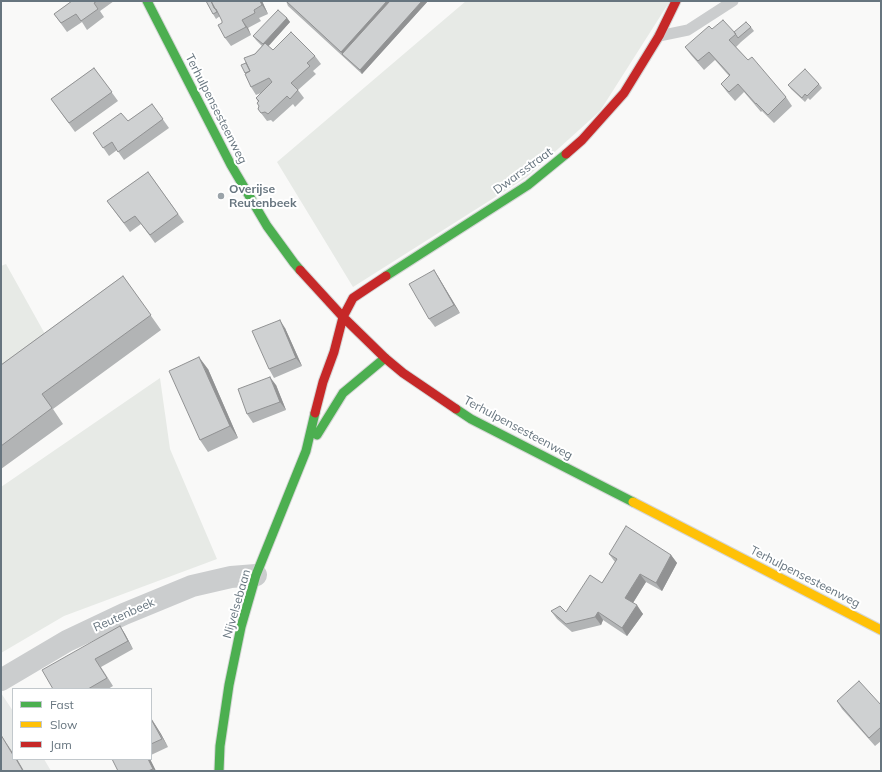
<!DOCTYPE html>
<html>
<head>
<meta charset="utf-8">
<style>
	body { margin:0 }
	#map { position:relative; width:882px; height:772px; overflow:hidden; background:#f9f9f8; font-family:Mulish,sans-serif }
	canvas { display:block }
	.frame { position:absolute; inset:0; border:2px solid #67757f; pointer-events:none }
	.legend { position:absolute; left:12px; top:688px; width:140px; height:72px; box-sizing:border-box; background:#fff; border:1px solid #c2c8cc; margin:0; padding:5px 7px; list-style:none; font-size:12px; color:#67757f }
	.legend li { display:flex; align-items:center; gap:8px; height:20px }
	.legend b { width:20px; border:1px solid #c2c8cc }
</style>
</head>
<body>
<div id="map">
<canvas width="882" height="772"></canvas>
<div class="frame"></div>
<ul class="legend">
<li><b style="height:5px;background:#4caf50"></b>Fast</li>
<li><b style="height:5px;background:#ffc107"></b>Slow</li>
<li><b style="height:5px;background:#c62828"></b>Jam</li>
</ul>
</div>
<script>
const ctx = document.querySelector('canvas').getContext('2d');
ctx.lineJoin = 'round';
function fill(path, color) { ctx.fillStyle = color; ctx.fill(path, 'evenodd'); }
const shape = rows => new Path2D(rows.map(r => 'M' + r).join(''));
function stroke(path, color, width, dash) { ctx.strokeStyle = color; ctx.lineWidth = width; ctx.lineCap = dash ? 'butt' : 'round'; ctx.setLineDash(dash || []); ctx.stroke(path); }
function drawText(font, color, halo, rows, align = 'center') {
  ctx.font = font + ' Mulish,sans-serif'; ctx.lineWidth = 4; ctx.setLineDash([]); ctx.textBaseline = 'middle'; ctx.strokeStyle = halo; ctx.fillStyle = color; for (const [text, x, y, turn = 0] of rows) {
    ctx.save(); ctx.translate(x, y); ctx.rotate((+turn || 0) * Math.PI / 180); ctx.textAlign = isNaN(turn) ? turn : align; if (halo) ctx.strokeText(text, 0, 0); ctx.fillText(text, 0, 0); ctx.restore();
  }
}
fill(shape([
	[1,693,13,711,13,759,44,759,51,771,1,771]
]), '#e7e9e8');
fill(shape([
	[466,1,670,1,600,111,527,177,353,287,277,162],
	[6,264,45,334,1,365,1,266],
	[160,378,170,449,217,559,64,616,1,653,1,487]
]), '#e7eae6');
const fast = shape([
	[147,1,231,165,267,226,294,263,300,270],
	[386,276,528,185,566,154],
	[456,409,471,419,633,502],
	[317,435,343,393,385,358],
	[219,771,220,746,229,685,241,627,256,575,306,451,315,413]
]);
const slow = shape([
	[633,502,881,630]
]);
const jam = shape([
	[566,154,582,140,624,93,659,36,676,1],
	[300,270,343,317,385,358,403,373,456,409],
	[315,413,323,382,334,352,343,317,353,298,386,276]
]);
stroke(fast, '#d5d6d6', 11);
stroke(slow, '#d5d6d6', 11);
stroke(jam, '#d5d6d6', 11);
stroke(shape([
	[659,36,688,30,733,1]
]), '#cbcdce', 11);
stroke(shape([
	[1,680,67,641,124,614,192,586,231,577,256,575]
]), '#cbcdce', 22);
stroke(fast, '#4caf50', 9);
stroke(slow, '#ffc107', 9);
stroke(jam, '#c62828', 9);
fill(shape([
	[72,1,114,1,100,11,104,17,87,30,82,22,67,32,54,14],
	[206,1,262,1,268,14,259,18,261,21,248,28,251,35,231,46,225,38,222,23,222,21,220,16,216,19,213,14],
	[286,1,428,1,362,74,288,6],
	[287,18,290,22,268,46,273,50,315,56,321,64,313,71,316,74,298,90,304,98,295,107,293,104,273,122,271,120,267,121,258,109,259,106,257,103,258,102,256,98,261,93,256,95,251,87,245,73,246,63,262,46,256,40,253,36],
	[751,27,754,31,741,42,736,47,748,60,786,97,792,106,774,123,762,111,761,112,744,92,735,101,727,92,721,84,729,76,715,60,704,70,691,55,685,47],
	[94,68,118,101,75,132,51,99],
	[819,84,822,88,810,100,808,98,805,102,791,89,788,85],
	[152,104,169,128,124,160,117,150,109,156,93,133,128,121],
	[148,172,184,222,155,243,141,224,130,232,107,201],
	[434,270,439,278,460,313,435,327,429,319],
	[123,276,161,330,53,409,63,424,1,469,1,365],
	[285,328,302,366,274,378,269,369],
	[208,369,238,438,208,452,200,440],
	[276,385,286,410,253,423,247,414],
	[609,554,671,555,677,563,662,591,646,582,633,603,643,614,627,636,603,620,601,625,572,632,557,619,551,611,566,612,602,583,615,562],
	[120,626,125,634,133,649,101,667,113,686,108,689,53,689],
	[837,701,881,705,881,741,875,746,842,709],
	[151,718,161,734,168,747,151,755],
	[150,759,156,771,118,771]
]), '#b2b4b5');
fill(shape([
	[260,1,262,1,268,14,262,5],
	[387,1,394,1,342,54,344,56,341,52],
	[422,1,428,1,362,74,360,70],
	[287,18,290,22,266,49,263,44],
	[242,20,248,28,251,35,246,27],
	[434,270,439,278,460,313,454,305],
	[280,320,285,328,302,366,296,358],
	[199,357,208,369,238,438,230,426],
	[270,377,276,385,286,410,280,402],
	[671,555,677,563,662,591,656,583],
	[640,574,646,582,631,606,625,598],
	[637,605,643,614,627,636,622,628],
	[598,612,603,620,601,625,595,617],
	[120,626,125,634,133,649,128,641],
	[151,718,161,734,168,747,155,726],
	[1,735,13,753,13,755],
	[16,759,17,759,24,771,23,771],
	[148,759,150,759,156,771,155,771,153,769]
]), '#919293');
const building = shape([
	[72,1,97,1,94,3,98,9,81,21,76,14,61,23,54,14,72,1],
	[206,1,211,1,217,12,213,14,206,1],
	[211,1,260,1,262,5,254,10,255,13,242,20,246,27,225,38,218,25,222,23,222,21,216,9,215,9,214,8,211,1],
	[286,1,387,1,341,52,286,1],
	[390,1,422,1,360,70,342,54,390,1],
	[278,10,287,18,263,44,253,36,278,10],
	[723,20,736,34,729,40,748,60,752,57,786,97,768,115,756,103,756,104,738,84,729,92,721,84,730,75,709,52,698,61,685,47,709,26,712,29,723,20],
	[746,22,751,27,738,38,734,32,746,22],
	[291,32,315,56,307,63,310,66,291,83,298,90,290,99,287,96,268,114,265,112,261,113,258,109,259,106,257,103,259,101,256,98,272,82,269,78,251,87,245,74,250,71,244,58,255,54,265,43,273,50,291,32],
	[246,63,250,71,245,73,241,65,246,63],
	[94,68,112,92,69,123,51,99,94,68],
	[805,69,819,84,807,96,805,94,802,98,788,85,805,69],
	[152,104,163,119,118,152,112,142,103,148,93,133,121,113,128,121,152,104],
	[148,172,178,214,150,235,135,216,124,223,107,201,148,172],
	[434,270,454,305,429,319,409,284,434,270],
	[123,276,151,315,42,394,52,408,1,446,1,365,123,276],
	[280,320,296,358,269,369,252,331,280,320],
	[199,357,230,426,200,440,169,371,199,357],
	[270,377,280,402,247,414,238,389,270,377],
	[626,526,671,555,656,583,640,574,625,598,637,605,622,628,598,612,595,617,566,624,551,611,560,606,566,612,590,575,602,583,617,559,609,554,626,526],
	[120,626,128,641,95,659,107,678,88,689,53,689,42,670,120,626],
	[859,681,881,705,881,727,869,738,837,701,859,681],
	[151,719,162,739,151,744,151,719],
	[1,735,13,755,13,759,16,759,23,771,1,771,1,735],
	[112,759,148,759,153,769,148,771,118,771,112,759]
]);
fill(building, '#cfd1d2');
stroke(building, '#919293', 1);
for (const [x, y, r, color] of [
	[221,196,4,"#9aa3a9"]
]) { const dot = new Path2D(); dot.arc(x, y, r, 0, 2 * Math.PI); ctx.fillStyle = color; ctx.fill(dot); stroke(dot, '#fff', 1.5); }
drawText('12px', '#67757f', '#fff', [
	["Terhulpensesteenweg",216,109,63],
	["Dwarsstraat",523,171,-36],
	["Terhulpensesteenweg",518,428,28],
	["Terhulpensesteenweg",805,577,27],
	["Nijvelsebaan",237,604,-74],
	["Reutenbeek",124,615,-24]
]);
drawText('bold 12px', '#67757f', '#fff', [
	["Overijse",229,189],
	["Reutenbeek",229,203]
], 'left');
</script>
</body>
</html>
